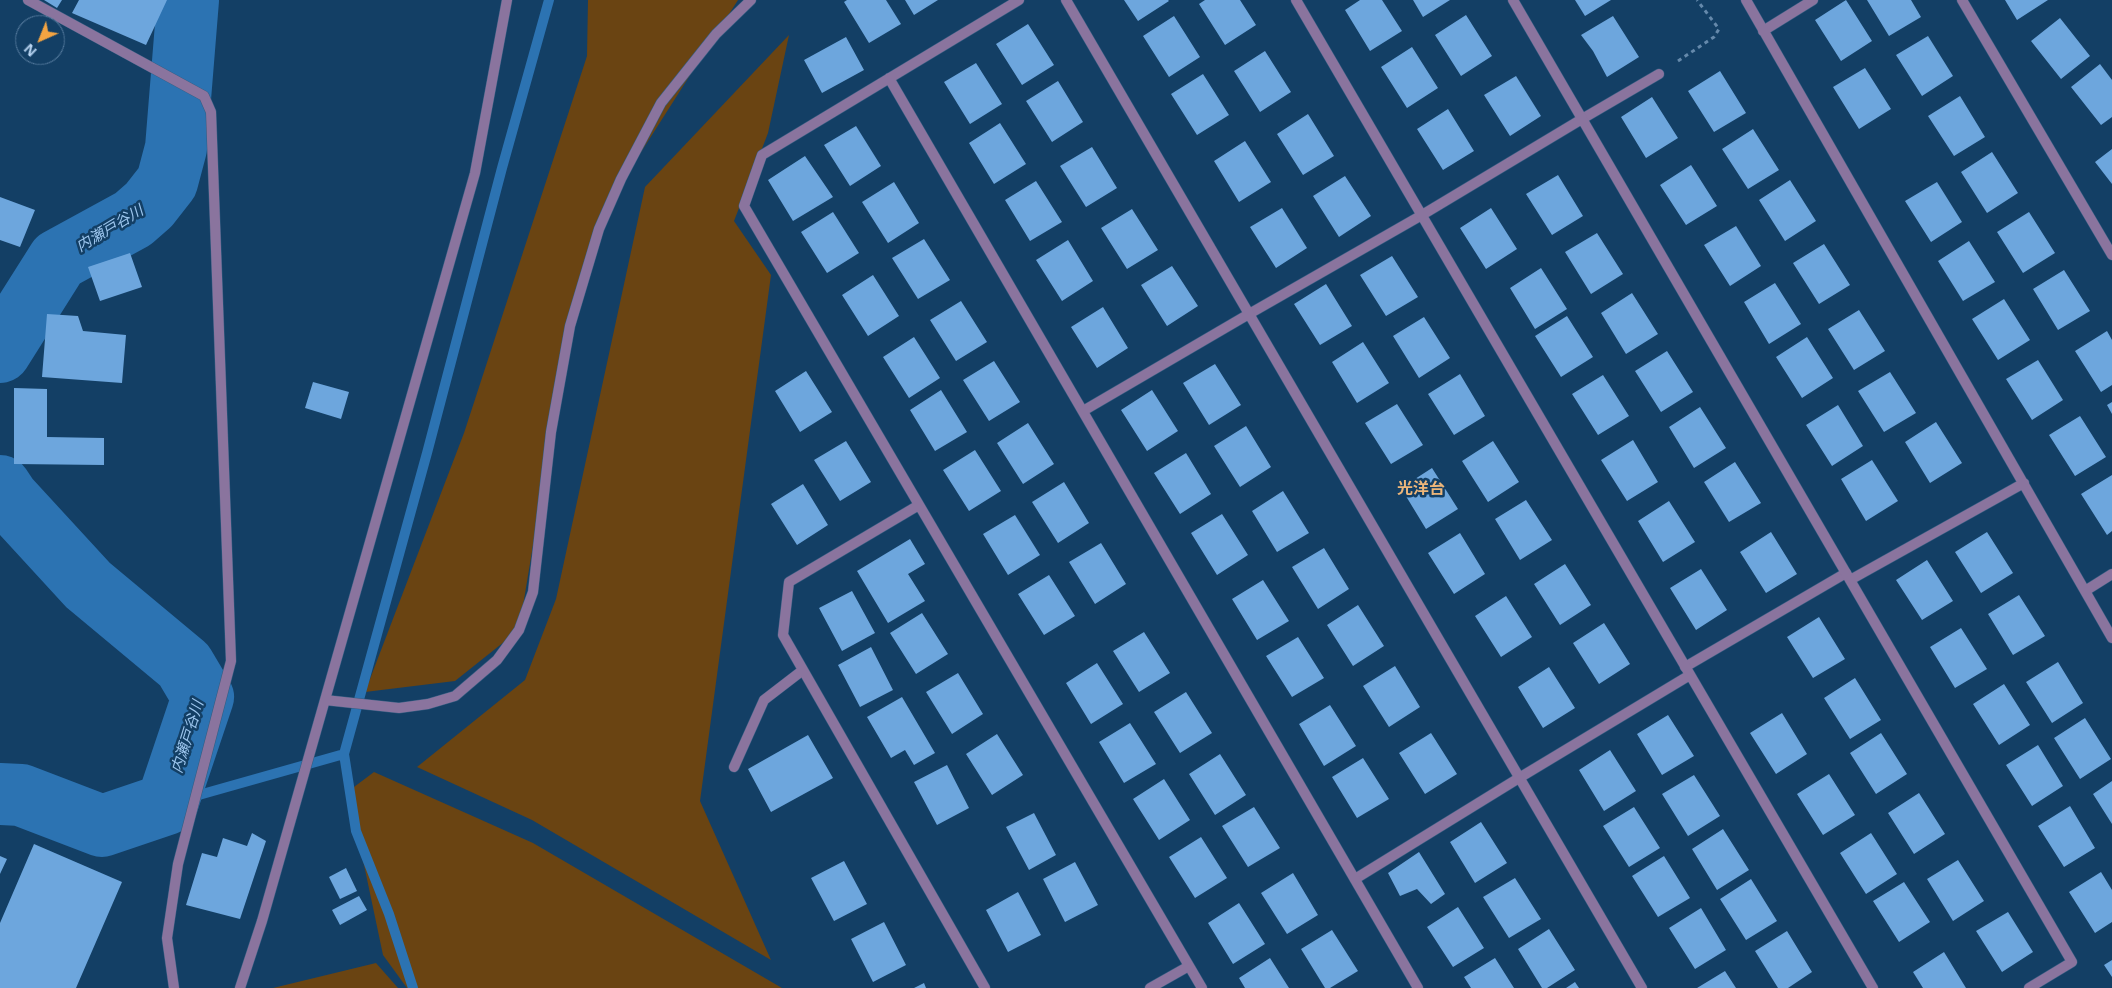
<!DOCTYPE html>
<html>
<head>
<meta charset="utf-8">
<style>
	body { margin:0 }
	#map { position:relative; width:2112px; height:988px; overflow:hidden; background:#133f65; font-family:"Open Sans",sans-serif }
	canvas { display:block }
	.north { position:absolute; left:15px; top:15px; width:50px; height:50px; box-sizing:border-box; background:#133f65; border:1px solid #567b9e; border-radius:50%; rotate:224deg; font-size:14px; font-weight:700; line-height:20px; text-align:center; color:#bad6f3 }
	.north::after { content:''; display:block; margin:auto; width:18px; height:22px; background:#f3a442; clip-path:polygon(50% 0,100% 100%,50% 72%,0 100%) }
</style>
</head>
<body>
<div id="map">
<canvas width="2112" height="988"></canvas>
<div class="north">N</div>
</div>
<script>
const ctx = document.querySelector('canvas').getContext('2d');
ctx.lineJoin = 'round';
function fill(path, color) { ctx.fillStyle = color; ctx.fill(path, 'evenodd'); }
const shape = rows => new Path2D(rows.map(r => 'M' + r).join(''));
function stroke(path, color, width, dash) { ctx.strokeStyle = color; ctx.lineWidth = width; ctx.lineCap = dash ? 'butt' : 'round'; ctx.setLineDash(dash || []); ctx.stroke(path); }
function drawText(font, color, halo, rows, align = 'center') {
  ctx.font = font + ' "Open Sans","Noto Sans JP",sans-serif'; ctx.lineWidth = 5; ctx.setLineDash([]); ctx.textBaseline = 'middle'; ctx.strokeStyle = halo; ctx.fillStyle = color; for (const [text, x, y, turn = 0] of rows) {
    ctx.save(); ctx.translate(x, y); ctx.rotate((+turn || 0) * Math.PI / 180); ctx.textAlign = isNaN(turn) ? turn : align; if (halo) ctx.strokeText(text, 0, 0); ctx.fillText(text, 0, 0); ctx.restore();
  }
}
fill(shape([
	[588,0,738,0,615,193,563,364,519,630,455,681,365,692,464,433,587,56],
	[789,35,768,133,734,221,771,275,700,801,771,960,532,820,417,767,525,680,556,599,645,187],
	[374,772,533,843,782,988,407,988,383,955,363,860,346,793],
	[376,963,398,988,273,988]
]), '#6a4412');
stroke(shape([
	[344,754,427,453,502,168,549,0],
	[167,804,344,754,356,831,389,914,413,988]
]), '#2c73b2', 10);
stroke(shape([
	[0,352,58,260,133,219,149,205,167,182,176,148,188,0],
	[0,486,8,498,88,585,184,665,203,697,167,804,102,826,21,795,0,794]
]), '#2c73b2', 62);
fill(shape([
	[44,0,62,0,57,8],
	[79,0,167,0,146,45,72,13],
	[847,0,886,0,901,24,869,43,844,2],
	[905,0,938,0,914,15],
	[1124,0,1168,0,1169,1,1138,21],
	[1205,0,1240,0,1256,25,1225,45,1199,4],
	[1360,0,1382,0,1402,31,1370,51,1345,10],
	[1413,0,1450,0,1423,17],
	[1575,0,1611,0,1585,16],
	[1846,0,1872,41,1841,61,1815,20],
	[1867,0,1911,0,1921,17,1889,36],
	[2005,0,2048,0,2017,20],
	[1466,15,1492,56,1461,76,1435,35],
	[1174,16,1200,57,1169,77,1143,36],
	[1613,16,1639,57,1607,77,1593,51,1581,35],
	[2060,18,2090,56,2061,79,2031,41],
	[1028,24,1054,65,1022,85,996,44],
	[1928,36,1953,76,1922,96,1896,55],
	[846,37,864,70,822,93,804,60],
	[1412,47,1438,88,1407,108,1381,67],
	[1265,51,1291,92,1260,112,1234,71],
	[976,63,1002,104,970,124,944,82],
	[2100,64,2112,80,2112,117,2101,125,2071,87],
	[1865,68,1891,109,1859,129,1833,87],
	[1720,71,1746,113,1714,132,1688,91],
	[1203,74,1229,115,1197,135,1171,94],
	[1516,76,1541,116,1510,136,1484,95],
	[1058,81,1083,122,1052,142,1026,101],
	[1960,96,1985,137,1954,156,1928,116],
	[1652,97,1678,138,1646,158,1621,117],
	[1448,109,1474,151,1443,170,1417,129],
	[1308,114,1334,156,1303,175,1277,134],
	[1000,123,1026,164,994,184,969,143],
	[856,126,881,166,850,186,824,145],
	[1753,129,1779,170,1748,189,1722,149],
	[1245,141,1271,182,1239,202,1214,161],
	[1092,147,1117,188,1086,207,1060,166],
	[2112,149,2112,184,2095,162],
	[1992,152,2018,193,1987,213,1961,172],
	[805,156,833,197,793,221,768,180],
	[1691,165,1717,206,1686,225,1660,185],
	[1558,175,1583,216,1552,235,1526,194],
	[1345,176,1371,216,1339,237,1313,196],
	[1790,180,1816,221,1785,241,1759,200],
	[1036,181,1062,222,1030,241,1005,200],
	[894,182,919,223,888,243,862,202],
	[1937,182,1962,222,1931,242,1905,201],
	[0,197,35,210,20,247,0,240],
	[1282,208,1307,248,1276,268,1250,227],
	[1491,208,1517,249,1486,269,1460,228],
	[1132,209,1158,250,1127,269,1101,228],
	[833,212,859,253,827,273,801,232],
	[2029,212,2055,253,2023,273,1997,232],
	[1736,226,1761,266,1730,286,1704,245],
	[1597,233,1623,274,1591,294,1565,252],
	[924,239,950,280,918,299,892,258],
	[1068,240,1093,281,1062,301,1036,260],
	[1969,241,1995,282,1963,301,1938,261],
	[1824,244,1850,285,1819,304,1793,263],
	[130,253,142,287,100,301,88,267],
	[1392,256,1418,297,1386,316,1360,275],
	[1172,266,1198,306,1167,326,1141,285],
	[1541,268,1567,309,1535,329,1510,288],
	[2064,270,2090,311,2058,330,2033,289],
	[873,275,899,316,868,336,842,295],
	[1775,283,1801,324,1769,344,1744,302],
	[1326,284,1352,326,1320,345,1294,304],
	[1632,293,1658,334,1626,354,1601,313],
	[2004,299,2030,340,1998,360,1972,319],
	[961,301,987,342,956,361,930,320],
	[1103,307,1128,348,1097,368,1071,327],
	[1859,310,1885,351,1854,370,1828,329],
	[47,314,78,316,83,331,126,335,122,383,42,377],
	[1567,316,1593,357,1561,377,1535,336],
	[1424,317,1450,358,1419,378,1393,336],
	[2107,331,2112,340,2112,385,2101,392,2075,351],
	[914,337,940,378,909,398,883,357],
	[1807,337,1833,378,1802,398,1776,357],
	[1363,342,1389,383,1357,403,1332,362],
	[1667,351,1693,392,1661,412,1635,371],
	[2038,360,2063,400,2032,420,2006,379],
	[994,361,1020,402,989,421,963,380],
	[1215,364,1241,405,1209,425,1183,383],
	[806,371,832,412,800,432,775,391],
	[1890,372,1916,413,1884,432,1858,391],
	[1460,374,1485,416,1454,435,1428,394],
	[1603,375,1629,416,1598,435,1572,394],
	[313,382,349,392,341,419,305,408],
	[14,388,47,389,47,437,104,438,104,465,14,464],
	[941,390,967,432,935,451,910,410],
	[1152,390,1178,431,1147,451,1121,410],
	[2112,402,2112,414,2107,405],
	[1397,404,1423,445,1391,464,1365,423],
	[1838,405,1863,446,1832,466,1806,425],
	[1700,407,1726,448,1694,468,1669,427],
	[2080,416,2106,457,2075,476,2049,435],
	[1936,422,1962,463,1930,483,1905,442],
	[1028,423,1054,464,1023,484,997,443],
	[1246,426,1271,467,1240,487,1214,446],
	[1633,440,1658,482,1627,501,1601,460],
	[846,441,871,482,840,501,814,460],
	[1493,441,1519,482,1488,502,1462,461],
	[975,450,1001,491,969,511,943,470],
	[1186,453,1211,494,1180,514,1154,473],
	[1872,460,1898,501,1866,521,1841,479],
	[1735,462,1761,503,1729,522,1704,482],
	[1432,468,1458,509,1426,529,1401,488],
	[2112,475,2112,531,2107,535,2081,494],
	[1064,482,1089,523,1058,543,1032,502],
	[803,484,828,525,797,545,771,504],
	[1283,491,1309,533,1277,552,1252,511],
	[1526,500,1552,540,1520,560,1495,519],
	[1669,501,1695,542,1663,562,1638,521],
	[1222,514,1248,555,1217,575,1191,533],
	[1015,515,1040,555,1008,575,983,534],
	[1771,532,1797,574,1766,593,1740,552],
	[1987,532,2013,573,1981,593,1955,552],
	[1460,533,1485,574,1454,594,1428,553],
	[910,539,925,564,908,574,925,601,888,623,857,571],
	[1101,543,1126,584,1095,604,1069,562],
	[1324,548,1349,589,1318,609,1292,567],
	[1927,560,1953,601,1922,620,1896,580],
	[1565,564,1591,605,1560,625,1534,584],
	[1701,569,1727,610,1696,630,1670,588],
	[1049,575,1075,616,1044,635,1018,594],
	[1263,580,1289,621,1257,640,1232,599],
	[852,591,875,633,842,651,819,608],
	[2019,595,2045,636,2013,655,1988,614],
	[1506,596,1532,637,1501,657,1475,616],
	[1358,605,1384,646,1353,666,1327,625],
	[922,613,948,654,916,674,890,633],
	[1819,617,1845,659,1813,678,1787,637],
	[1604,623,1630,664,1599,684,1573,643],
	[1961,628,1987,669,1955,688,1930,647],
	[1144,632,1170,673,1139,692,1113,651],
	[1298,637,1324,678,1292,697,1266,656],
	[871,647,893,690,860,707,838,665],
	[2058,662,2083,703,2052,723,2026,682],
	[1097,663,1123,704,1091,724,1066,683],
	[1395,666,1420,707,1389,727,1363,686],
	[1549,667,1575,708,1543,728,1518,687],
	[958,673,983,714,952,734,926,692],
	[1855,678,1881,720,1850,739,1824,698],
	[2004,684,2030,725,1999,745,1973,704],
	[1186,692,1212,733,1180,753,1154,712],
	[902,697,935,753,914,765,905,750,891,758,867,717],
	[1330,705,1356,746,1324,766,1299,724],
	[1782,713,1807,754,1776,774,1750,733],
	[1668,715,1694,756,1662,775,1637,734],
	[2085,718,2111,759,2080,779,2054,738],
	[1130,723,1156,764,1124,783,1099,742],
	[1431,733,1457,774,1425,794,1399,753],
	[1881,733,1907,774,1876,794,1850,753],
	[997,734,1023,775,992,795,966,754],
	[808,735,833,778,771,812,748,769],
	[2038,745,2063,786,2032,806,2006,765],
	[1610,750,1636,791,1604,811,1579,770],
	[1220,754,1246,795,1215,815,1189,774],
	[1363,758,1389,799,1357,818,1332,777],
	[947,765,969,808,937,825,914,782],
	[1829,774,1855,815,1823,835,1797,794],
	[1694,775,1720,816,1688,836,1662,794],
	[1164,779,1190,820,1159,840,1133,799],
	[2112,781,2112,824,2093,794],
	[1919,793,1945,834,1914,854,1888,813],
	[2070,806,2095,848,2064,867,2038,826],
	[1254,807,1280,848,1248,867,1222,826],
	[1634,807,1660,848,1629,867,1603,826],
	[1034,813,1056,855,1029,870,1006,827],
	[1481,822,1507,863,1475,883,1450,842],
	[1723,829,1749,870,1717,890,1692,849],
	[252,833,266,841,240,919,186,905,202,853,217,857,223,838,247,846],
	[1871,833,1897,874,1866,894,1840,853],
	[1201,837,1227,878,1195,898,1169,857],
	[34,844,122,882,76,988,0,988,0,923],
	[1419,852,1445,894,1431,904,1417,889,1400,896,1388,873],
	[0,856,7,859,0,874],
	[1664,856,1690,898,1658,917,1632,876],
	[1958,860,1984,901,1953,921,1927,879],
	[844,861,867,904,834,921,811,878],
	[1075,862,1098,905,1065,922,1043,879],
	[346,868,357,891,340,899,329,877],
	[2101,872,2112,890,2112,922,2095,933,2069,892],
	[1293,873,1318,915,1287,934,1261,893],
	[1515,878,1541,919,1509,938,1483,897],
	[1751,879,1777,921,1746,940,1720,899],
	[1904,882,1930,922,1899,942,1873,901],
	[1018,892,1041,935,1008,952,986,910],
	[359,896,367,910,340,925,332,910],
	[1239,903,1265,944,1233,964,1208,923],
	[1458,907,1484,948,1453,967,1427,927],
	[1701,908,1726,950,1695,969,1669,928],
	[2008,912,2033,952,2002,972,1976,931],
	[884,922,906,965,873,982,851,939],
	[1549,929,1575,970,1547,988,1542,988,1518,949],
	[1332,930,1358,971,1330,988,1325,988,1301,949],
	[1787,931,1812,972,1788,988,1778,988,1755,951],
	[1944,952,1966,988,1923,988,1913,972],
	[1270,958,1289,988,1245,988,1239,978],
	[1495,958,1514,988,1471,988,1464,977],
	[2112,960,2112,977,2104,965],
	[1725,971,1736,988,1697,988],
	[1575,982,1579,988,1566,988],
	[924,983,926,988,914,988]
]), '#6da6dd');
const pedestrian = shape([
	[1582,119,1659,74],
	[1249,314,1422,215],
	[1685,667,1846,573],
	[1355,879,1519,778]
]);
const minor = shape([
	[28,0,204,96,211,112,231,661,178,864,167,938,174,988],
	[1019,0,762,155,744,206,1202,988],
	[1066,0,1642,988],
	[1296,0,1873,988],
	[1513,0,2072,962,2029,988],
	[1746,0,2112,638],
	[1962,0,2112,255],
	[1763,31,1813,0],
	[889,78,1418,988],
	[1422,215,1582,119],
	[1083,411,1249,314],
	[919,505,789,582,783,635,985,988],
	[1850,580,2024,483],
	[2085,591,2112,574],
	[734,767,764,700,803,670],
	[1519,778,1690,675],
	[1150,988,1189,966]
]);
const tertiary = shape([
	[325,700,399,708,428,704,455,696,497,660,519,630,533,592,551,432,570,326,599,229,621,179,661,103,716,34,751,0],
	[240,988,262,921,475,173,507,0]
]);
stroke(pedestrian, '#345d81', 11);
stroke(minor, '#345d81', 11);
stroke(tertiary, '#345d81', 11);
stroke(shape([
	[1678,61,1714,37,1719,29,1697,0]
]), '#6589ab', 3, [4, 4]);
stroke(pedestrian, '#8a749e', 10);
stroke(minor, '#8a749e', 10);
stroke(tertiary, '#8a749e', 10);
drawText('italic 15px', '#9dc6ee', '#133f65', [
	["内瀬戸谷川",110,229,-31],
	["内瀬戸谷川",188,737,-73]
]);
drawText('bold 16px', '#edb67a', '#133f65', [
	["光洋台",1421,489]
]);
</script>
</body>
</html>
